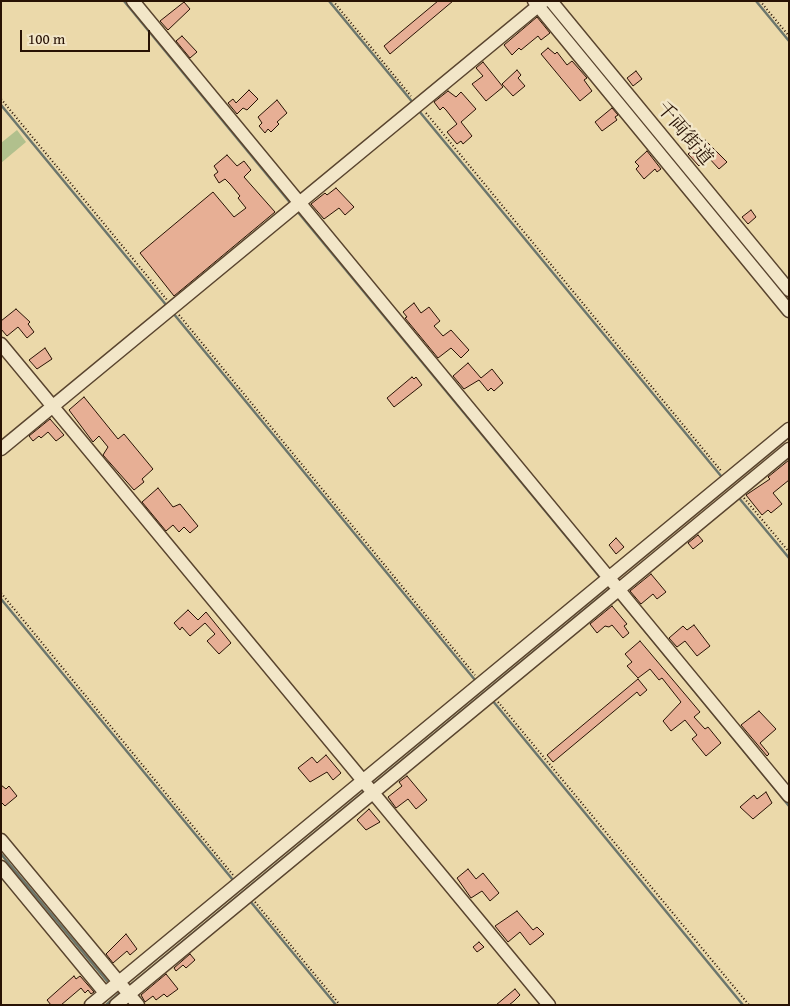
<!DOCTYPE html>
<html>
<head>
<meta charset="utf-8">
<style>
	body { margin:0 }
	#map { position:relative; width:790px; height:1006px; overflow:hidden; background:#ebd9aa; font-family:"Gentium Book Plus",serif }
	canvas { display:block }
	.frame { position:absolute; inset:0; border:2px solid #281204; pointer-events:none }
	.scale { position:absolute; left:20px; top:30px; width:130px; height:22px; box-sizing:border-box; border:2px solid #281204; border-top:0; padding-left:6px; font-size:15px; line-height:18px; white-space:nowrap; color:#281204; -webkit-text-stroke:4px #f2e6c8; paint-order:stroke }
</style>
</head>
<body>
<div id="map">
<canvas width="790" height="1006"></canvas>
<div class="frame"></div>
<div class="scale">100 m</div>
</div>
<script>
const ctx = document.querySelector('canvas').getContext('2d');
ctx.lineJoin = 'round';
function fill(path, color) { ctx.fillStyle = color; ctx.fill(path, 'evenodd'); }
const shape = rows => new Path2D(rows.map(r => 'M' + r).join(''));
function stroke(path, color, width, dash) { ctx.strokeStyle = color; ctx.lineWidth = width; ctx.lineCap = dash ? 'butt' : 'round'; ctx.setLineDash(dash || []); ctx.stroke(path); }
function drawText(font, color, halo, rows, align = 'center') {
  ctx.font = font + ' "Gentium Book Plus","Noto Serif JP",serif'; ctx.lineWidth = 5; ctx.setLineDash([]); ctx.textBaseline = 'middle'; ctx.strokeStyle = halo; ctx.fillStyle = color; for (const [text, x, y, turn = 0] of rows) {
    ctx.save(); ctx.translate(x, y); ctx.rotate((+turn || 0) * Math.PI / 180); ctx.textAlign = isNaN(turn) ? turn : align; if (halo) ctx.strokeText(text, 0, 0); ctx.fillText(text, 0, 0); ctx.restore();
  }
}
fill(shape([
	[17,130,26,142,1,163,1,143]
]), '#b1c08d');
stroke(shape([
	[124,1,292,205],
	[329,1,414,104],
	[756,1,789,41],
	[1,105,167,306],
	[419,111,721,476],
	[297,211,599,576],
	[173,313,475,680],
	[739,498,789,558],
	[617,597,789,806],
	[1,599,233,880],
	[492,700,743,1005],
	[371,786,612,587],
	[1,854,107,981],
	[250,901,336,1005],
	[129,986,365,791],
	[106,1005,122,991]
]), '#6c766c', 2.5);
const building = shape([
	[438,1,453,1,390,54,384,46,438,1],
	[184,2,190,9,168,30,160,21,184,2],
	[537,17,550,33,541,40,538,36,521,50,519,48,512,55,504,45,537,17],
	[182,36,197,52,190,58,176,41,182,36],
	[548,48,555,54,557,52,567,65,572,61,587,78,584,80,592,91,580,101,541,54,548,48],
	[483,62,503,87,486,101,472,84,483,76,476,68,483,62],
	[517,70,521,75,518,78,525,86,513,96,502,84,517,70],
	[636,71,642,79,633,86,627,78,636,71],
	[249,90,258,99,247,110,243,108,237,114,228,103,233,99,236,103,249,90],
	[448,91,456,97,461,92,476,109,461,122,472,136,463,144,461,141,457,144,447,132,457,124,446,110,443,107,440,110,434,102,448,91],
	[277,100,287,113,277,122,279,124,271,132,268,129,265,133,259,126,262,123,258,117,277,100],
	[612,108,618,115,615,117,617,120,602,131,595,122,612,108],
	[705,140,727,162,719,169,708,157,699,166,688,154,705,140],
	[647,151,661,169,657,172,655,169,644,179,636,169,639,166,635,162,647,151],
	[227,155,237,166,244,161,251,170,244,177,275,212,174,296,140,253,213,192,234,217,246,208,238,198,240,196,230,184,225,179,219,183,214,175,218,172,214,166,227,155],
	[336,188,354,207,345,215,339,208,324,219,311,204,325,193,327,195,336,188],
	[751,210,756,217,748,224,742,217,751,210],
	[414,303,421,313,429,307,440,321,434,326,443,336,451,330,469,350,461,358,451,348,438,358,405,318,407,317,403,312,414,303],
	[16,309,30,322,28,324,34,332,27,338,18,327,7,336,1,329,1,321,16,309],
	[45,348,52,359,37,369,29,360,45,348],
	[468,363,481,378,492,369,503,383,494,391,491,388,488,391,479,380,464,389,453,376,468,363],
	[412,377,414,379,416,377,422,385,394,407,387,398,412,377],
	[84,397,118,439,124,434,153,469,142,479,144,482,134,490,103,455,108,447,99,436,93,442,69,410,84,397],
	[50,419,64,435,56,441,48,432,41,438,39,436,33,441,29,436,50,419],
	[789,460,789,480,773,493,782,504,771,513,768,510,762,515,746,495,770,479,768,477,789,460],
	[158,488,173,507,180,504,198,526,190,533,184,527,179,532,173,525,166,531,142,502,158,488],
	[698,535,703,541,693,549,688,543,698,535],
	[616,538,624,547,616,554,609,545,616,538],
	[651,574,666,592,657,599,653,594,641,604,630,591,651,574],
	[612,606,627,624,624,626,629,633,623,638,612,625,609,627,605,626,597,633,590,624,612,606],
	[188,610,198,620,206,612,231,643,219,654,207,641,215,634,205,623,190,636,182,627,180,630,174,623,188,610],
	[694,625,710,646,697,656,685,641,677,647,669,638,683,626,687,630,694,625],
	[640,641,700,712,694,717,705,729,708,727,721,743,706,756,692,739,697,735,685,720,671,731,663,721,681,702,662,678,659,680,650,669,638,678,627,666,632,662,625,654,640,641],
	[638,679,647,690,640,696,637,692,553,762,547,755,638,679],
	[759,711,776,729,760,743,769,754,767,756,741,725,759,711],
	[326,755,341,773,333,780,327,772,310,782,298,768,312,757,317,763,326,755],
	[407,776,427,800,416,809,408,799,396,808,388,797,402,786,399,782,407,776],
	[1,785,6,789,9,786,17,796,5,806,1,802,1,785],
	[766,792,772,803,753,819,740,807,754,795,757,799,766,792],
	[369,809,380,822,366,830,357,820,369,809],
	[468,869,476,879,483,873,499,893,490,901,482,891,471,898,457,878,468,869],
	[517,911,533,930,537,927,544,934,530,945,520,932,508,942,495,926,517,911],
	[126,934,137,949,130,955,127,951,113,963,106,954,126,934],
	[479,942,484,947,477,952,473,947,479,942],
	[190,954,195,960,186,968,183,965,176,971,174,968,190,954],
	[166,974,178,989,167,997,164,994,156,1000,153,996,145,1002,141,995,166,974],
	[74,976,76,979,80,976,94,992,91,994,88,990,85,993,81,988,61,1005,51,1005,47,1000,74,976],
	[515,989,520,995,514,1001,509,1005,496,1005,515,989]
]);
fill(building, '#e7af95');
stroke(building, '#281204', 1);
const minor = shape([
	[133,1,789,796],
	[534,1,789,311],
	[551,1,789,290],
	[1,344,549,1005],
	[1,449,544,1],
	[1,840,138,1005],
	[1,867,105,993],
	[91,1005,789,429],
	[116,1005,789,449]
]);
stroke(minor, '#59442e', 15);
stroke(shape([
	[333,1,411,96],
	[760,1,789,36],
	[1,99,167,300],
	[426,113,722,472],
	[179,315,475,675],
	[744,498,789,552],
	[1,593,233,875],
	[498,702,749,1005],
	[255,902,340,1005]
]), '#281204', 2, [1, 2.5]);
stroke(minor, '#f2e6c8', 12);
drawText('19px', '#281204', '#f2e6c8', [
	["千両街道",684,134,50]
]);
</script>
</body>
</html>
